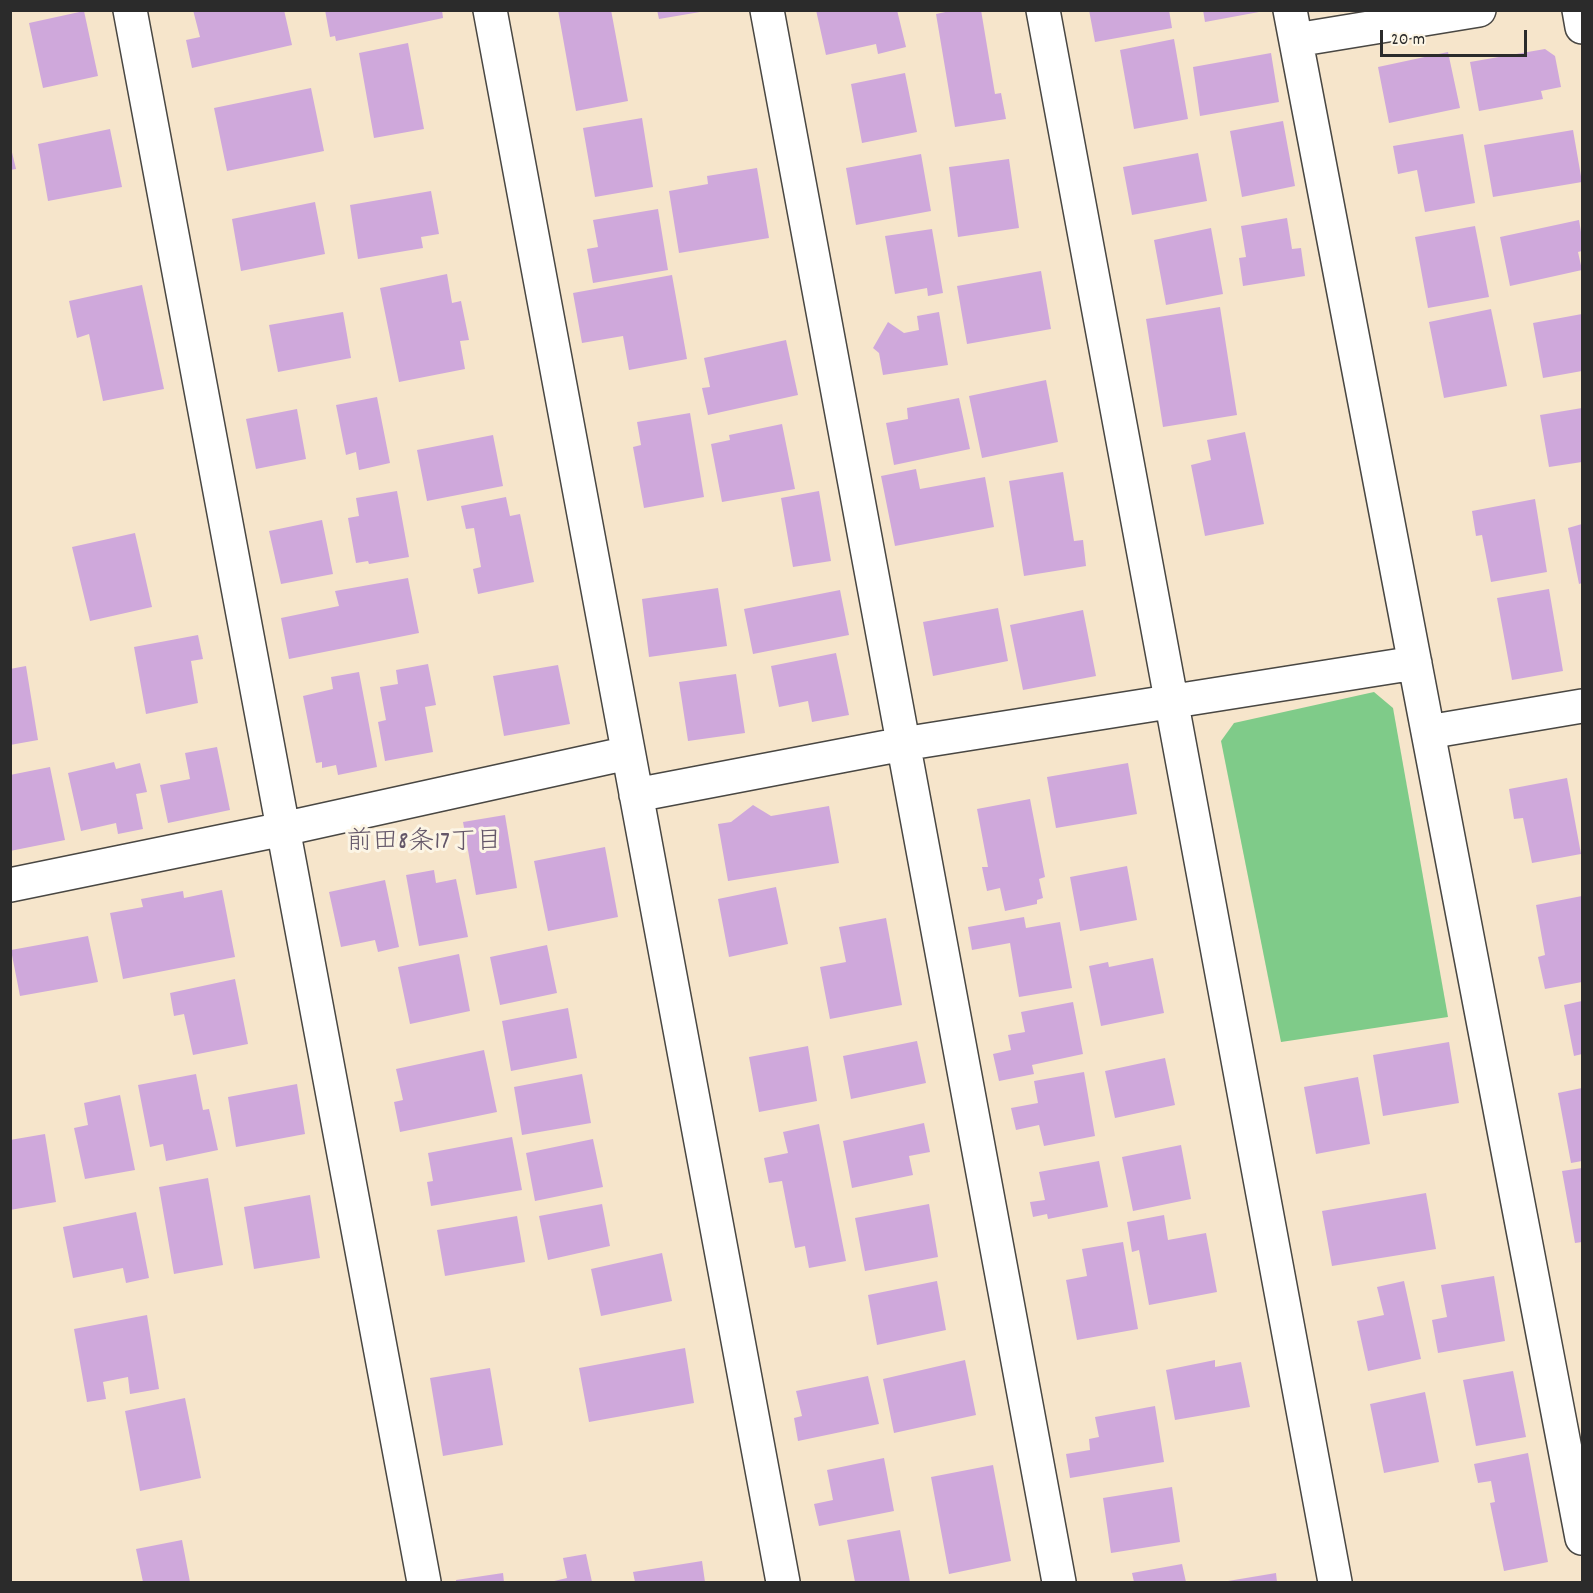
<!DOCTYPE html>
<html>
<head>
<meta charset="utf-8">
<style>
	body { margin:0 }
	#map { position:relative; width:1593px; height:1593px; overflow:hidden; background:#f6e5cb; font-family:Dekko,sans-serif }
	canvas { display:block }
	.frame { position:absolute; inset:0; border:12px solid #2b2b2b; pointer-events:none }
	.scale { position:absolute; left:1380px; top:30px; width:147px; height:27px; box-sizing:border-box; border:3px solid #2b2b2b; border-top:0; padding-left:8px; font-size:18px; line-height:21px; white-space:nowrap; color:#2b2b2b; -webkit-text-stroke:4px #fcf5e5; paint-order:stroke }
</style>
</head>
<body>
<div id="map">
<canvas width="1593" height="1593"></canvas>
<div class="frame"></div>
<div class="scale">20 m</div>
</div>
<script>
const ctx = document.querySelector('canvas').getContext('2d');
ctx.lineJoin = 'round';
function fill(path, color) { ctx.fillStyle = color; ctx.fill(path, 'evenodd'); }
const shape = rows => new Path2D(rows.map(r => 'M' + r).join(''));
function stroke(path, color, width, dash) { ctx.strokeStyle = color; ctx.lineWidth = width; ctx.lineCap = dash ? 'butt' : 'round'; ctx.setLineDash(dash || []); ctx.stroke(path); }
function drawText(font, color, halo, rows, align = 'center') {
  ctx.font = font + ' Dekko,"Klee One",sans-serif'; ctx.lineWidth = 6; ctx.setLineDash([]); ctx.textBaseline = 'middle'; ctx.strokeStyle = halo; ctx.fillStyle = color; for (const [text, x, y, turn = 0] of rows) {
    ctx.save(); ctx.translate(x, y); ctx.rotate((+turn || 0) * Math.PI / 180); ctx.textAlign = isNaN(turn) ? turn : align; if (halo) ctx.strokeText(text, 0, 0); ctx.fillText(text, 0, 0); ctx.restore();
  }
}
fill(shape([
	[1374,692,1393,708,1448,1017,1281,1042,1221,741,1234,723]
]), '#7fcb89');
fill(shape([
	[193,10,284,10,292,45,192,68,186,40,200,37],
	[325,10,442,10,443,18,336,41,335,36,330,37],
	[558,10,611,10,628,101,576,111],
	[657,10,699,10,700,12,659,19],
	[816,10,897,10,906,47,878,54,876,44,826,55],
	[955,10,981,10,995,94,1001,93,1006,119,955,127,936,14],
	[1089,10,1169,10,1172,28,1095,42],
	[1203,10,1259,10,1259,12,1205,22],
	[84,11,98,76,43,88,29,23],
	[1174,39,1188,119,1134,129,1120,50],
	[408,43,424,129,374,138,359,53],
	[1545,49,1555,56,1561,87,1541,91,1543,99,1479,111,1470,62],
	[1448,52,1460,108,1389,123,1378,67],
	[1271,53,1279,102,1200,116,1193,67],
	[905,73,917,132,862,143,851,84],
	[311,88,324,151,227,171,214,108],
	[642,118,653,187,595,197,583,128],
	[1283,121,1295,186,1242,197,1230,131],
	[110,129,122,187,48,201,38,144],
	[1573,130,1582,182,1493,197,1484,145],
	[1463,134,1475,203,1425,212,1417,170,1398,174,1393,146],
	[10,144,16,169,10,170],
	[1198,153,1207,201,1132,215,1123,167],
	[921,154,931,211,856,225,846,168],
	[1009,159,1019,228,958,237,949,167],
	[757,168,769,238,679,253,669,191,708,184,707,176],
	[431,191,439,234,421,237,423,248,358,259,350,205],
	[315,202,325,254,241,271,232,219],
	[658,209,668,270,593,283,587,249,598,247,593,220],
	[1287,218,1292,249,1301,248,1305,276,1243,286,1239,258,1246,257,1241,226],
	[1579,220,1582,238,1582,251,1578,252,1582,270,1510,286,1500,237],
	[1475,226,1489,297,1428,308,1415,237],
	[1211,228,1223,294,1166,305,1154,240],
	[932,229,943,293,928,296,927,288,895,294,885,236],
	[1041,271,1051,329,967,344,957,286],
	[447,274,452,303,461,301,469,340,460,341,465,369,399,382,380,288],
	[672,275,687,359,629,370,623,336,582,343,573,293],
	[142,285,164,389,103,401,89,334,77,338,69,301],
	[1220,307,1237,415,1163,427,1146,319],
	[1491,309,1507,386,1444,398,1429,322],
	[343,312,351,358,278,372,269,325],
	[939,312,948,365,883,375,879,353,873,348,888,322,904,333,919,330,917,316],
	[1582,314,1582,371,1543,378,1533,323],
	[786,340,798,395,708,415,702,388,710,387,704,358],
	[1046,380,1058,442,982,458,969,396],
	[377,397,390,463,359,470,356,452,346,455,336,405],
	[959,398,970,449,894,465,886,423,908,419,907,408],
	[1582,408,1582,462,1549,467,1540,415],
	[297,409,306,459,256,469,246,419],
	[690,413,704,497,644,508,633,447,641,445,637,422],
	[782,424,795,489,722,502,711,444,730,440,729,435],
	[1245,432,1264,524,1205,536,1191,465,1211,460,1207,440],
	[493,435,503,486,427,501,417,450],
	[916,469,920,489,985,477,994,527,895,546,881,476],
	[1063,472,1074,541,1083,540,1086,566,1024,576,1009,481],
	[397,491,409,557,369,564,368,561,356,563,348,518,359,516,356,498],
	[819,491,831,561,793,567,781,498],
	[506,497,510,516,520,514,534,582,478,594,473,569,481,567,474,528,466,529,461,506],
	[1535,499,1547,572,1491,582,1482,535,1476,536,1472,511],
	[322,520,333,574,281,584,269,531],
	[1582,524,1582,583,1579,584,1568,528],
	[135,533,152,607,90,621,72,547],
	[408,578,419,633,289,659,281,618,339,606,335,591],
	[718,588,727,646,649,657,642,599],
	[1549,589,1563,671,1512,680,1497,598],
	[840,590,849,635,753,654,744,609],
	[998,608,1008,661,933,676,923,622],
	[1083,610,1096,676,1023,690,1010,625],
	[198,635,203,659,191,661,198,703,146,714,134,647],
	[836,653,849,715,812,722,808,701,779,707,771,666],
	[428,664,436,705,425,707,433,752,385,761,378,722,386,720,380,687,398,684,396,670],
	[558,665,570,724,504,736,493,676],
	[26,666,38,740,10,745,10,669],
	[359,672,377,767,338,775,336,765,322,768,322,762,316,763,303,696,333,689,331,677],
	[736,674,745,733,688,741,679,682],
	[217,747,230,810,168,823,160,785,190,779,185,753],
	[114,762,116,769,140,763,147,792,136,794,143,829,118,834,116,823,81,831,68,773],
	[1128,763,1137,814,1056,828,1047,777],
	[50,767,65,840,10,851,10,775],
	[1567,778,1581,854,1532,863,1523,818,1514,819,1509,789],
	[1030,799,1045,877,1039,879,1043,898,1037,900,1037,904,1005,911,1000,888,987,891,982,867,988,867,977,809],
	[753,805,771,816,829,806,839,863,728,881,718,824,731,822],
	[505,815,517,888,476,895,463,822],
	[605,847,618,917,548,931,534,861],
	[1127,866,1137,920,1080,931,1070,877],
	[434,870,436,883,456,879,468,937,419,946,406,875],
	[385,880,399,947,378,952,375,940,341,947,329,892],
	[776,887,788,944,729,957,718,899],
	[222,890,235,957,123,979,110,913,143,907,141,899,183,891,184,898],
	[1582,896,1582,982,1545,989,1538,957,1545,955,1536,905],
	[1024,917,1026,928,1060,922,1072,988,1019,997,1010,943,972,950,968,927],
	[886,918,902,1005,830,1019,820,967,846,962,839,927],
	[88,936,98,982,20,996,11,950],
	[547,945,557,993,500,1005,490,957],
	[459,954,470,1011,410,1024,398,967],
	[1153,958,1164,1013,1101,1026,1089,966,1108,962,1109,967],
	[235,979,248,1044,193,1055,184,1014,174,1016,170,993],
	[1582,1001,1582,1054,1574,1056,1564,1005],
	[1073,1002,1083,1054,1032,1065,1034,1074,999,1081,993,1054,1011,1050,1008,1035,1025,1032,1021,1012],
	[568,1008,577,1058,511,1071,502,1021],
	[917,1041,926,1083,851,1099,843,1056],
	[1449,1042,1459,1103,1383,1116,1373,1055],
	[808,1046,817,1101,759,1112,749,1057],
	[484,1050,497,1112,400,1132,394,1102,403,1100,396,1069],
	[1165,1058,1175,1105,1115,1118,1105,1071],
	[1084,1072,1095,1136,1044,1146,1039,1125,1016,1130,1011,1108,1038,1103,1034,1081],
	[196,1074,203,1110,209,1109,218,1150,166,1161,163,1144,150,1147,138,1085],
	[582,1074,591,1123,522,1135,514,1087],
	[1358,1077,1370,1144,1316,1154,1304,1087],
	[297,1084,305,1134,236,1147,228,1097],
	[1582,1088,1582,1161,1571,1163,1558,1093],
	[120,1095,135,1170,85,1179,74,1128,88,1125,84,1103],
	[924,1123,930,1152,909,1156,913,1175,852,1188,843,1141],
	[819,1124,846,1261,809,1268,805,1246,795,1248,782,1181,769,1183,764,1158,788,1153,783,1132],
	[45,1134,56,1202,10,1210,10,1140],
	[512,1137,522,1190,431,1206,427,1182,433,1181,428,1153],
	[593,1139,603,1187,535,1201,526,1153],
	[1181,1145,1191,1199,1133,1211,1122,1157],
	[1099,1161,1108,1207,1048,1219,1047,1214,1033,1217,1030,1202,1045,1200,1039,1172],
	[1582,1168,1582,1242,1575,1243,1562,1171],
	[208,1178,223,1265,174,1274,159,1187],
	[1426,1193,1436,1249,1332,1266,1322,1211],
	[310,1195,320,1258,254,1269,244,1207],
	[602,1204,610,1246,548,1260,539,1216],
	[929,1204,938,1257,865,1271,855,1218],
	[136,1212,149,1278,126,1283,123,1268,73,1278,63,1227],
	[1164,1215,1168,1240,1206,1233,1217,1292,1149,1305,1139,1250,1132,1252,1127,1222],
	[517,1216,525,1262,445,1276,437,1230],
	[1123,1242,1138,1329,1077,1340,1066,1280,1087,1276,1082,1249],
	[662,1253,672,1301,601,1316,591,1269],
	[1494,1276,1505,1341,1438,1353,1432,1320,1447,1317,1441,1285],
	[937,1281,946,1330,877,1345,868,1295],
	[1404,1281,1421,1359,1368,1371,1357,1321,1384,1315,1377,1287],
	[147,1315,159,1389,130,1394,128,1377,103,1382,106,1399,87,1402,74,1329],
	[685,1348,694,1403,589,1422,579,1368],
	[965,1360,976,1415,894,1433,883,1379],
	[1215,1360,1215,1367,1241,1362,1250,1407,1175,1420,1166,1370],
	[490,1368,503,1445,443,1456,430,1378],
	[1513,1371,1526,1437,1476,1446,1463,1380],
	[868,1376,879,1424,798,1441,794,1418,802,1416,796,1391],
	[1425,1392,1439,1462,1384,1473,1370,1404],
	[185,1398,201,1478,140,1491,125,1411],
	[1155,1406,1164,1462,1070,1478,1066,1454,1090,1450,1089,1439,1099,1437,1095,1417],
	[1528,1453,1548,1562,1504,1571,1490,1503,1495,1502,1491,1481,1478,1483,1474,1464],
	[884,1458,894,1511,819,1526,814,1504,833,1500,827,1470],
	[993,1465,1011,1561,949,1574,931,1477],
	[1172,1487,1180,1542,1111,1553,1103,1498],
	[900,1530,910,1582,855,1582,847,1540],
	[182,1540,190,1582,143,1582,136,1549],
	[586,1554,592,1582,550,1582,567,1578,563,1558],
	[702,1561,705,1582,635,1582,633,1572],
	[1182,1564,1186,1582,1134,1582,1132,1573],
	[503,1573,504,1582,456,1582,456,1580],
	[1276,1573,1277,1582,1228,1582,1228,1581]
]), '#cfa8db');
const street = shape([
	[130,10,424,1582],
	[490,10,783,1582],
	[767,10,1059,1582],
	[1043,10,1335,1582],
	[1290,10,1582,1538],
	[1579,10,1582,27],
	[1296,40,1479,10],
	[1428,732,1582,706],
	[636,795,903,744,1415,663],
	[10,885,283,829,628,753]
]);
stroke(street, '#494743', 36);
stroke(street, '#fff', 33);
drawText('26px', '#645769', '#fcf5e5', [
	["前田8条17丁目",424,844]
]);
</script>
</body>
</html>
